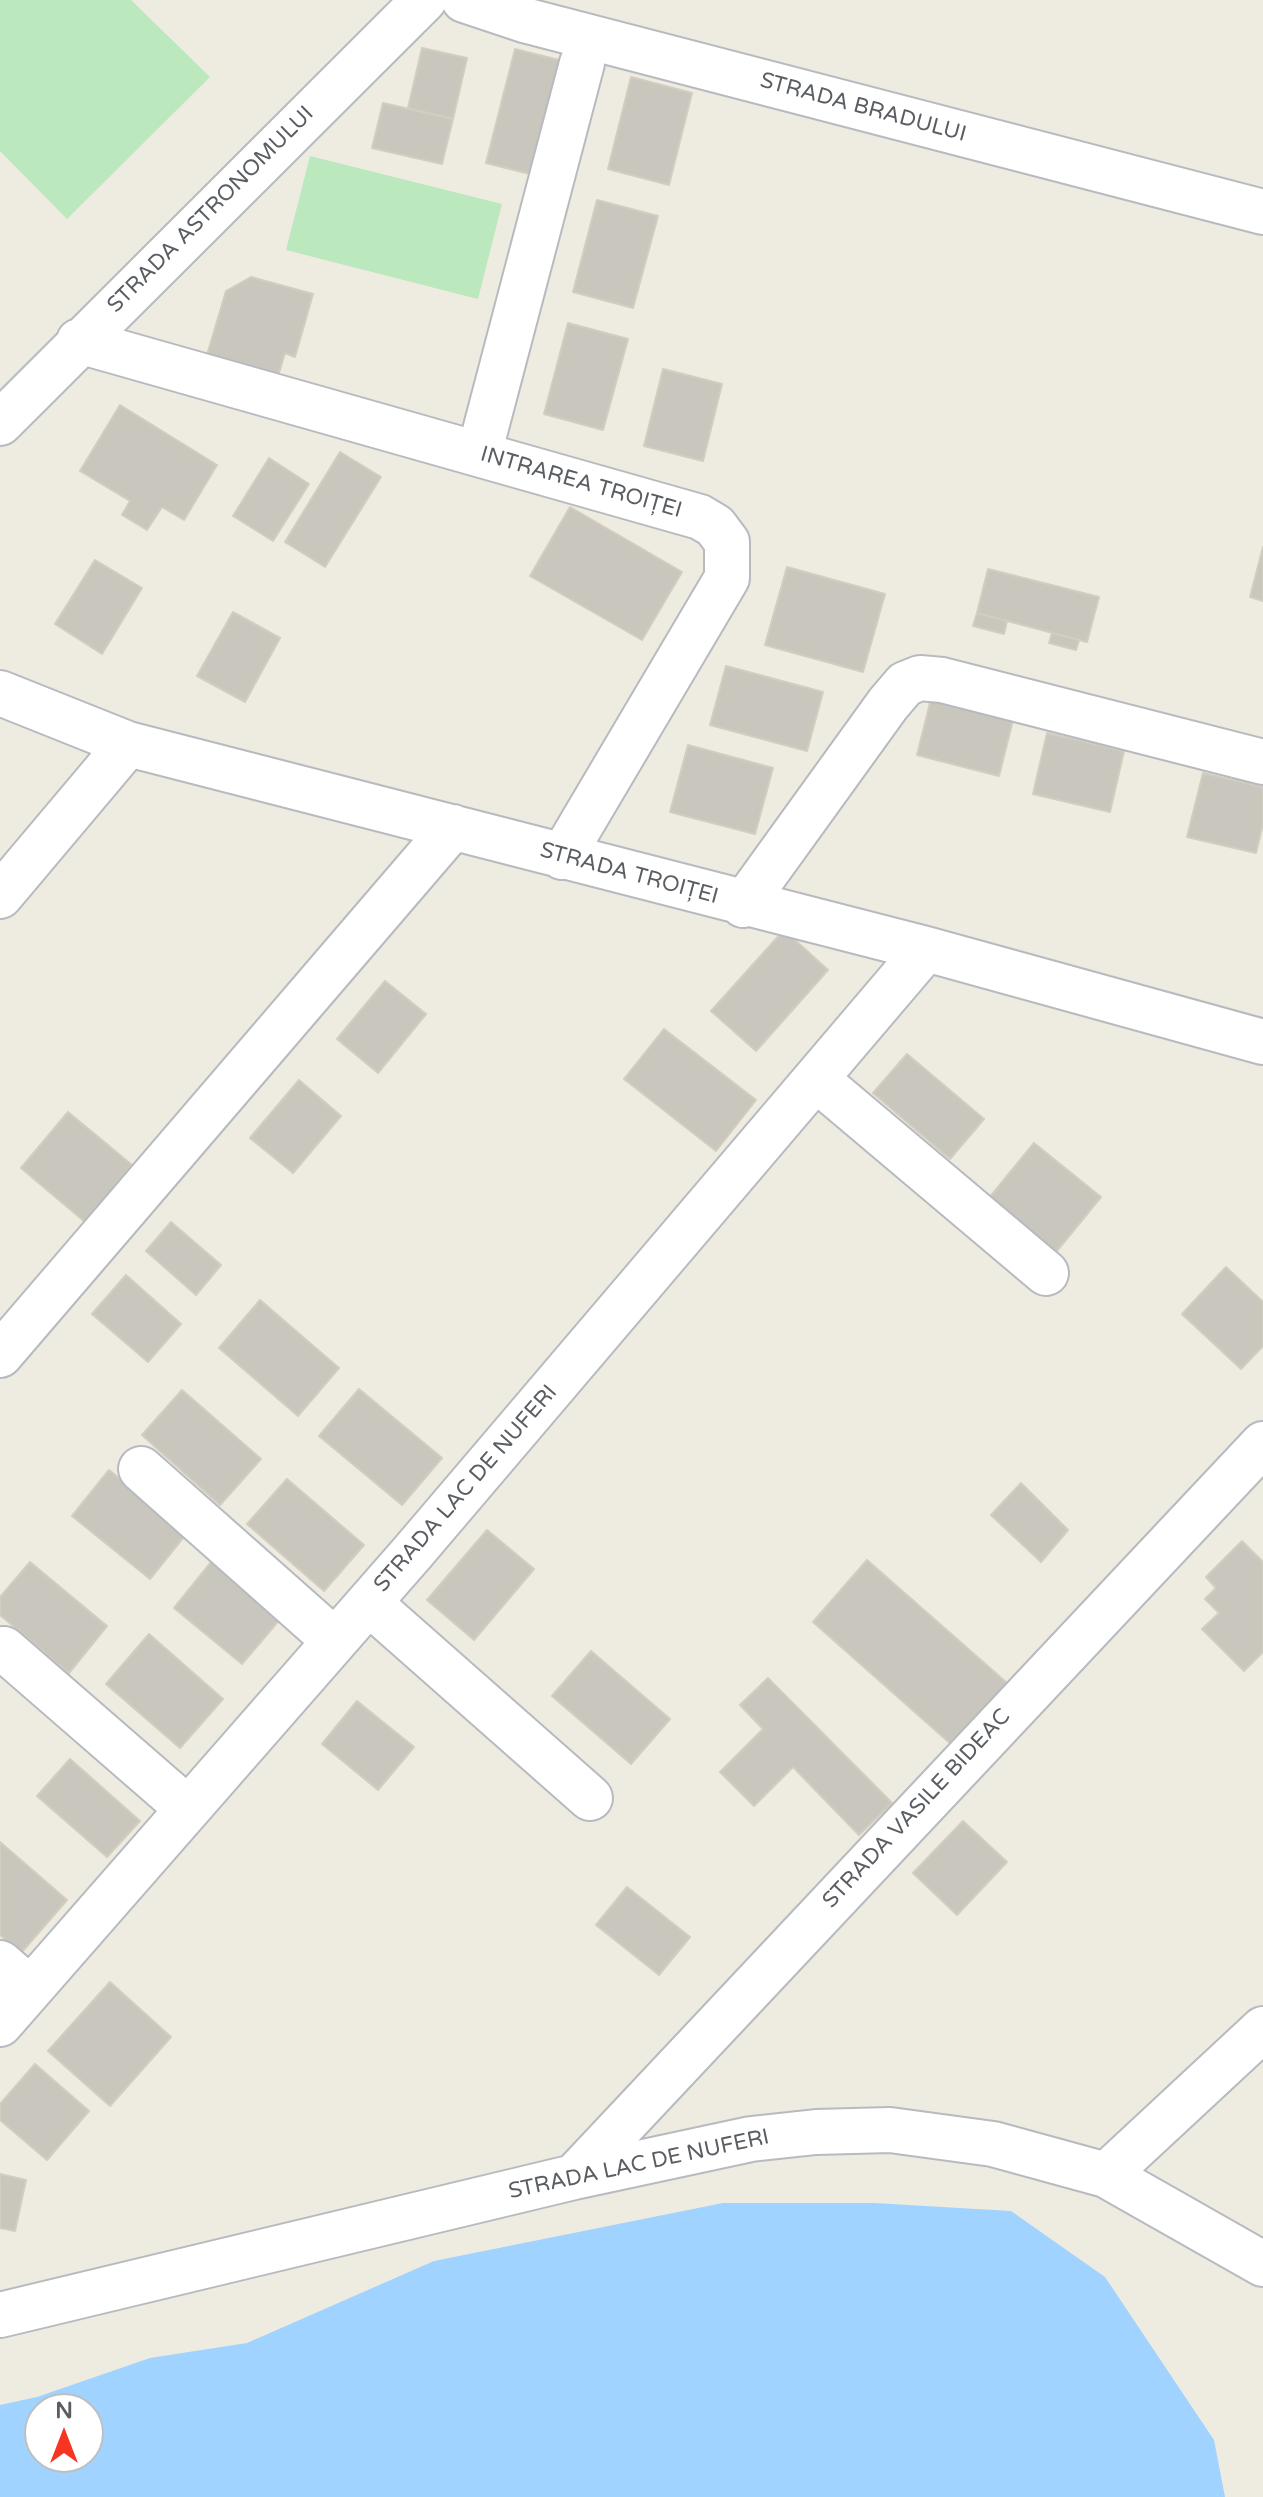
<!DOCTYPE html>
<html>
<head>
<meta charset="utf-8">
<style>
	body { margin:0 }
	#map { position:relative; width:1263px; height:2497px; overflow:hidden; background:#eeebe1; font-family:"Varela Round",sans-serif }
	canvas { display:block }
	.north { position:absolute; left:24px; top:2393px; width:80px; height:80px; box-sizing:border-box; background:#fff; border:2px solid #bdbfc1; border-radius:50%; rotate:0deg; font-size:22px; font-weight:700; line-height:32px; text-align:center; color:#5a5e63 }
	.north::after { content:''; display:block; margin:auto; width:28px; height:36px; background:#f63620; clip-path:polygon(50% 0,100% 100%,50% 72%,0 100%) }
</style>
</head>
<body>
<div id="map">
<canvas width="1263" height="2497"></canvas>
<div class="north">N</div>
</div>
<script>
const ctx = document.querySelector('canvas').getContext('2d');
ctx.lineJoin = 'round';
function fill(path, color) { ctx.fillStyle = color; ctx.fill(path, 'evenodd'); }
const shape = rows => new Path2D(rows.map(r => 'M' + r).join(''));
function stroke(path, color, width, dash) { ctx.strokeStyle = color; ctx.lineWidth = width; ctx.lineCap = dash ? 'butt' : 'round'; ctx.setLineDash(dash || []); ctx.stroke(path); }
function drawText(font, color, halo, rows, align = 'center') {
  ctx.font = font + ' "Varela Round",sans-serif'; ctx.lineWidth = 8; ctx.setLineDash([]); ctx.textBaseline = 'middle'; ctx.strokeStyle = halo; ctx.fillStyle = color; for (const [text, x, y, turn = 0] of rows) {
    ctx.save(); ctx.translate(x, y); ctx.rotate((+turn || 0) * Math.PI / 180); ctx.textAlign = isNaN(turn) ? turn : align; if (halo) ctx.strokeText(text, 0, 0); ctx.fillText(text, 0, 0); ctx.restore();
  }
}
fill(shape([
	[0,0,131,0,210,77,67,219,0,151],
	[310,156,502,204,478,299,286,250]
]), '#bbe8bd');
fill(shape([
	[723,2203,874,2203,1011,2211,1105,2277,1214,2440,1225,2497,0,2497,0,2405,37,2397,150,2358,247,2343,434,2261],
	[40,2409,88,2409,88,2457,40,2457]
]), '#a0d3ff');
const building = shape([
	[422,48,467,58,453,119,408,108,422,48],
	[515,49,567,62,538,176,486,163,515,49],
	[631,77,692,93,669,185,608,169,631,77],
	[383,103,453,119,442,164,372,148,383,103],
	[597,200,658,216,633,308,573,292,597,200],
	[251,277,313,294,295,357,285,353,278,376,207,355,226,291,251,277],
	[568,323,628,339,603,430,544,414,568,323],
	[663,369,722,384,703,461,644,446,663,369],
	[120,405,217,465,184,520,162,507,147,530,122,515,130,501,80,471,120,405],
	[340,452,381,477,325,567,285,542,340,452],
	[269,458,309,484,273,541,233,516,269,458],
	[570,507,682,572,642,640,530,576,570,507],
	[1263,547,1263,601,1250,597,1263,547],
	[95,560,142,588,102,654,55,624,95,560],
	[787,567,885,594,863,672,765,645,787,567],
	[988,569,1099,597,1087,642,977,613,988,569],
	[233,612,280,638,245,702,197,676,233,612],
	[977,613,1007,621,1004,634,973,626,977,613],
	[1052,633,1079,640,1076,650,1049,643,1052,633],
	[726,666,823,692,807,751,710,725,726,666],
	[931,699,1013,720,999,776,917,755,931,699],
	[1047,733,1124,751,1110,812,1033,794,1047,733],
	[688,745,773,768,755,834,670,812,688,745],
	[1203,773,1263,787,1263,824,1256,853,1187,837,1203,773],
	[784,930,828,970,756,1051,711,1011,784,930],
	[385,981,426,1014,378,1073,337,1039,385,981],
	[664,1029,756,1100,716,1151,624,1079,664,1029],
	[907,1054,984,1119,950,1159,873,1093,907,1054],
	[299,1080,341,1116,293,1173,250,1138,299,1080],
	[68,1112,132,1165,85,1222,21,1168,68,1112],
	[1034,1143,1101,1197,1056,1252,989,1198,1034,1143],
	[171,1222,221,1265,196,1295,146,1251,171,1222],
	[1226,1267,1263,1302,1263,1346,1241,1369,1182,1314,1226,1267],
	[126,1275,181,1324,148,1362,92,1314,126,1275],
	[260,1300,339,1368,298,1416,219,1348,260,1300],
	[359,1389,442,1458,402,1505,319,1436,359,1389],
	[182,1390,261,1459,220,1505,142,1435,182,1390],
	[109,1470,187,1533,150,1579,72,1516,109,1470],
	[287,1479,364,1545,324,1591,247,1524,287,1479],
	[1021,1483,1068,1530,1041,1562,991,1515,1021,1483],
	[487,1530,534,1569,474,1640,427,1600,487,1530],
	[1242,1541,1263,1562,1263,1652,1244,1671,1202,1629,1219,1613,1205,1599,1216,1588,1206,1577,1242,1541],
	[867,1560,1007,1683,952,1745,813,1622,867,1560],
	[212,1561,281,1618,242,1664,174,1608,212,1561],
	[30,1562,107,1626,69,1673,0,1615,0,1597,30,1562],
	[149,1634,223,1699,180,1748,106,1684,149,1634],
	[591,1651,670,1719,631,1764,552,1696,591,1651],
	[768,1678,892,1803,859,1835,793,1767,754,1806,720,1772,763,1729,740,1705,768,1678],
	[357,1701,414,1747,378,1790,322,1744,357,1701],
	[70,1759,140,1821,107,1857,37,1796,70,1759],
	[963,1821,1007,1862,957,1915,913,1873,963,1821],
	[0,1842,67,1900,21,1953,0,1935,0,1842],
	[627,1887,690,1937,659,1975,596,1925,627,1887],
	[110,1982,171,2037,110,2106,48,2051,110,1982],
	[35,2064,89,2111,47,2160,0,2120,0,2104,35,2064],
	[0,2174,26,2180,15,2231,0,2228,0,2174]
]);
fill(building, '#c9c6be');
stroke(building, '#d3cdbf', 2);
const minor = shape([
	[464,0,524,20,1263,212],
	[79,341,700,517,715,526,727,542,727,578,562,857],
	[0,423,424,0],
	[479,454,582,63],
	[0,693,128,744,926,949,1263,1042],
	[0,896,128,744],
	[743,905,888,704,905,684,920,678,942,680,1263,762],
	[816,1079,1046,1273],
	[0,1355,453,827],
	[141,1469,335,1641],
	[369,1603,590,1798],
	[4,1649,188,1809],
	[0,1963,30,1989],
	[0,2024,413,1552,926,949],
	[1106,2175,1263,2029],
	[574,2177,1263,1444],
	[0,2315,574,2177,751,2139,816,2132,890,2130,993,2144,1106,2175,1263,2264]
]);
stroke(minor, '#b7babf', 48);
stroke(minor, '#fff', 44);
drawText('22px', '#5a5e63', '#fff', [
	["STRADA BRADULUI",863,108,15],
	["STRADA ASTRONOMULUI",211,210,-45],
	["INTRAREA TROIȚEI",581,483,16],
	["STRADA TROIȚEI",629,874,15],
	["STRADA LAC DE NUFERI",466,1489,-49],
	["STRADA VASILE BIDEAC",917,1809,-47],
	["STRADA LAC DE NUFERI",639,2165,-12]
]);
</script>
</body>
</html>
